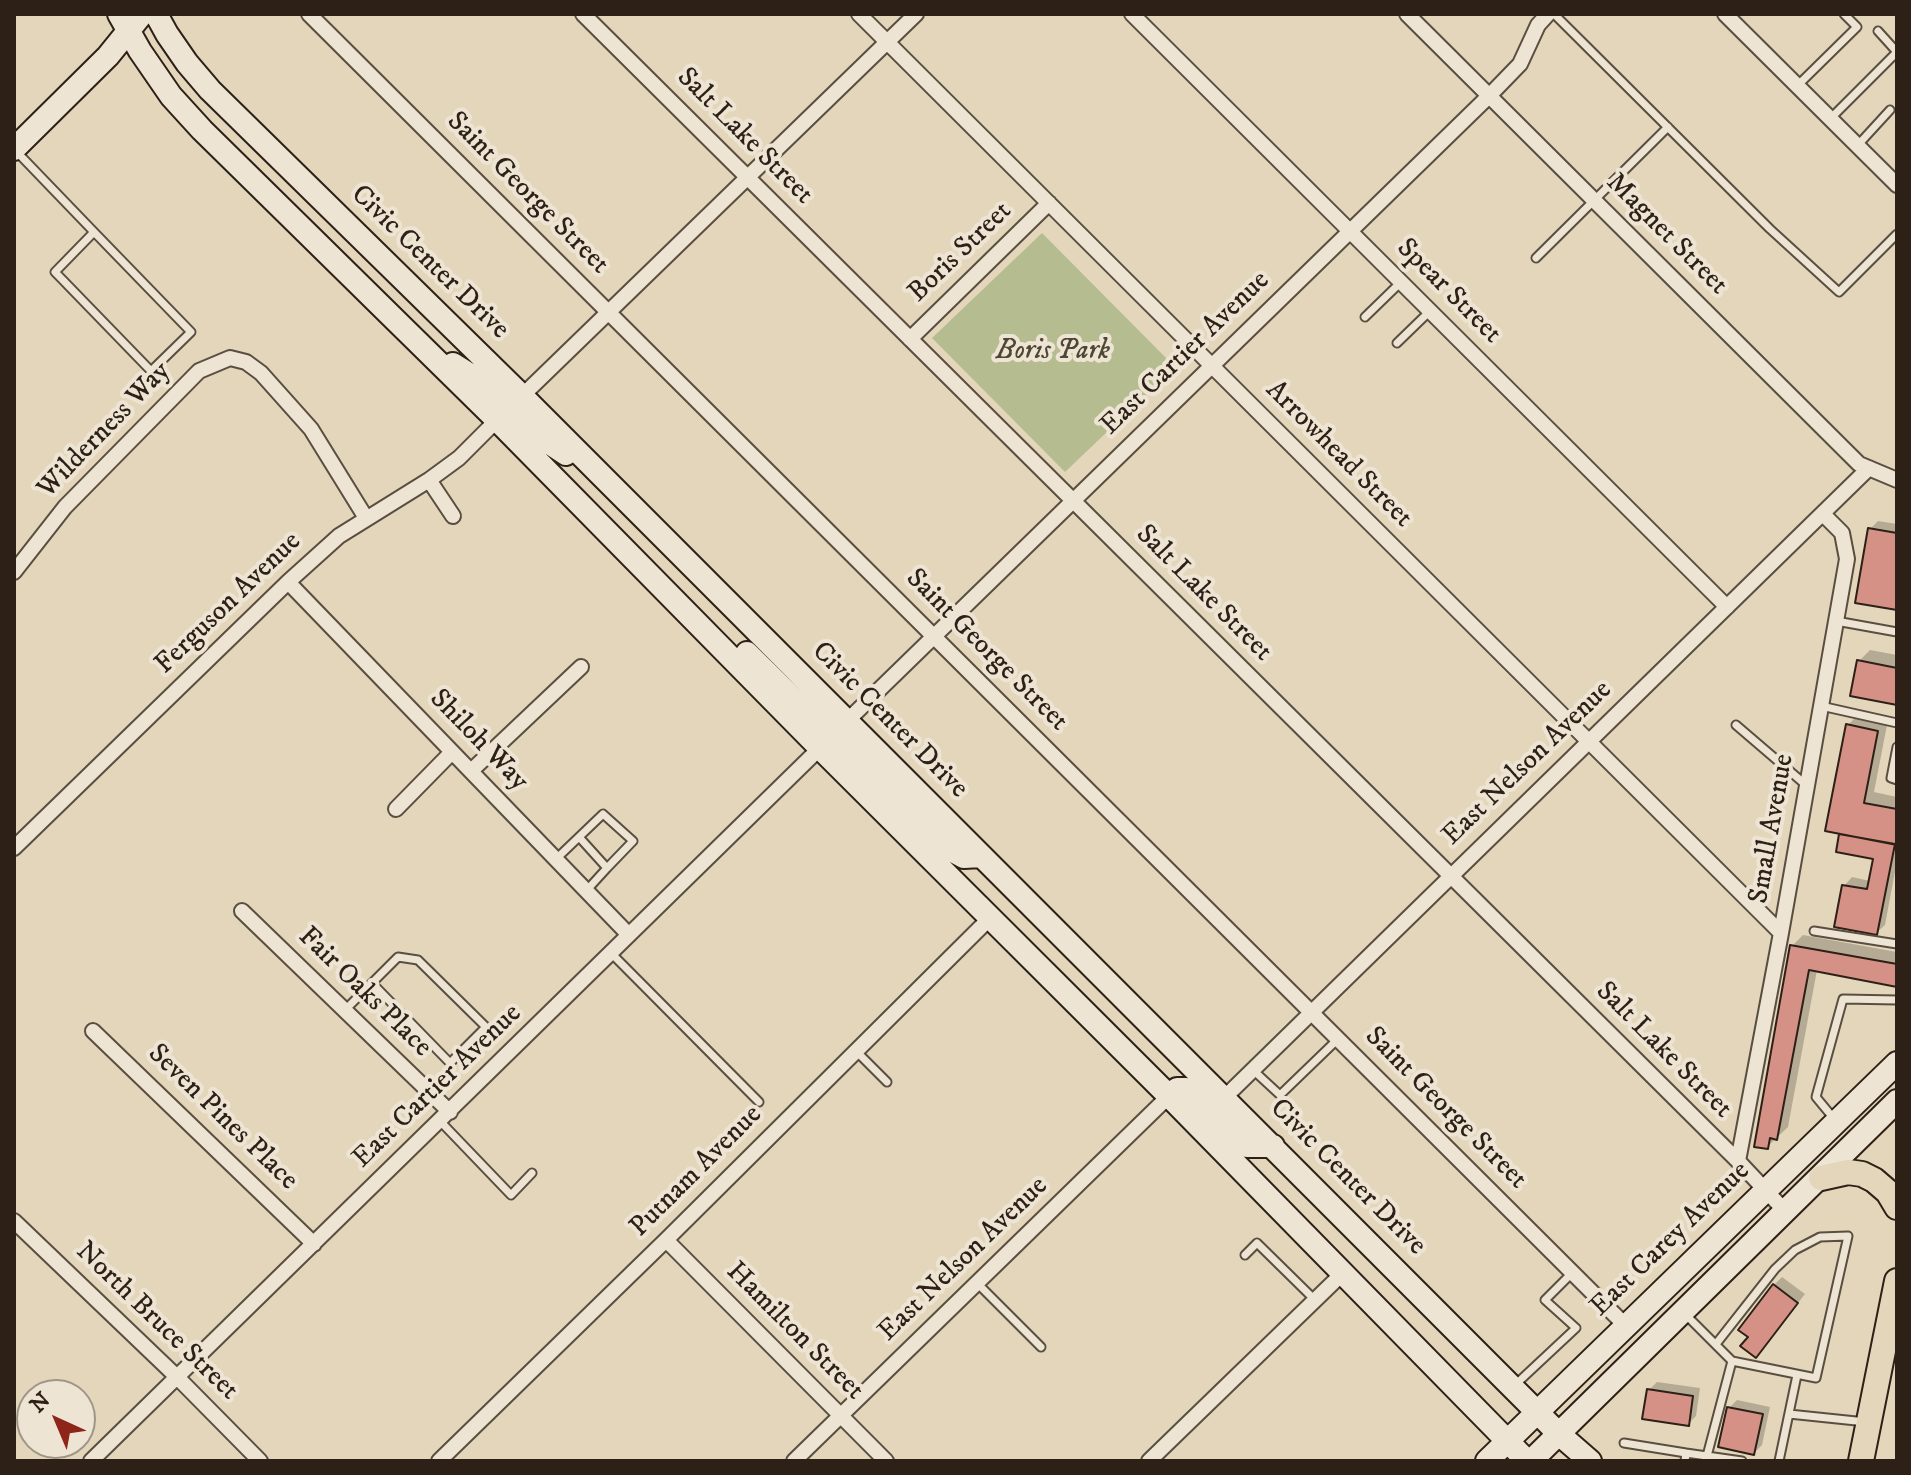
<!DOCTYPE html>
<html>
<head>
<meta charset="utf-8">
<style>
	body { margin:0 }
	#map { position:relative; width:1911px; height:1475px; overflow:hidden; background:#e3d6bb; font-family:"IM FELL DW Pica",serif }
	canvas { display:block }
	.frame { position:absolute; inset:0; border:16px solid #2d2017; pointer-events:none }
	.north { position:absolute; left:16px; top:1379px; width:80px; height:80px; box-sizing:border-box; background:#ede4d3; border:2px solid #a09688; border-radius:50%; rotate:316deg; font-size:22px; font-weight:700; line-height:32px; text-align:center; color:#2d2017 }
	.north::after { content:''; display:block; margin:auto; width:28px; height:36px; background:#8f2418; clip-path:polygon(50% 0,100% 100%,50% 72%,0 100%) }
</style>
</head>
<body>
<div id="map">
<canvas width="1911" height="1475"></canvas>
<div class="frame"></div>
<div class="north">N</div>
</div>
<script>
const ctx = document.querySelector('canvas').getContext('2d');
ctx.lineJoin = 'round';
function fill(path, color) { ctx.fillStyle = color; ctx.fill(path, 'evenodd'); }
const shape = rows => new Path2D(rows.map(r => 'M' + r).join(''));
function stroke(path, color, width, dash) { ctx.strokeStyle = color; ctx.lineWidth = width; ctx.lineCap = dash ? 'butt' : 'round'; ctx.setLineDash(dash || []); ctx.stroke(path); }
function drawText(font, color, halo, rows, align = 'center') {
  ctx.font = font + ' "IM FELL DW Pica",serif'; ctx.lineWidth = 8; ctx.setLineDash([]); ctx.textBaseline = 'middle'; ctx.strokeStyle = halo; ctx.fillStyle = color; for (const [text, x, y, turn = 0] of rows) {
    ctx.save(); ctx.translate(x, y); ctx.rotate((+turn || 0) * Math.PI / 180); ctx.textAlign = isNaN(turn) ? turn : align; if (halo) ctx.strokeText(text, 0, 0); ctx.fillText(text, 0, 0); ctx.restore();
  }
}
fill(shape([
	[1042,233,1175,367,1065,472,932,338]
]), '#b5bd90');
fill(shape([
	[1878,521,1897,524,1897,608,1870,529],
	[1870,650,1897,655,1897,703,1859,661],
	[1859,714,1888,720,1874,792,1897,797,1897,861,1885,925,1876,933,1844,886,1852,877,1870,881,1875,858,1841,835,1844,832,1848,725],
	[1803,935,1897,952,1897,985,1817,970,1788,1127,1767,1147,1792,946],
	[1782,1277,1805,1294,1763,1348,1751,1337,1774,1285],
	[1657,1382,1700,1388,1696,1416,1688,1424,1649,1390],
	[1737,1400,1770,1407,1762,1445,1754,1453,1729,1408]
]), '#0003');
const building = shape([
	[1868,528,1897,533,1897,610,1855,603,1868,528],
	[1857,660,1897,668,1897,705,1850,696,1857,660],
	[1846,724,1878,731,1864,803,1897,809,1897,845,1825,831,1846,724],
	[1839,834,1895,844,1877,935,1834,927,1842,885,1867,889,1873,859,1836,852,1839,834],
	[1790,945,1897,964,1897,987,1809,970,1777,1140,1770,1138,1768,1149,1754,1147,1790,945],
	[1773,1284,1798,1303,1756,1358,1740,1346,1748,1337,1738,1330,1773,1284],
	[1647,1389,1693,1396,1689,1426,1642,1419,1647,1389],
	[1727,1407,1763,1414,1754,1455,1718,1447,1727,1407]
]);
fill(building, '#d59186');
stroke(building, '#2d2017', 2);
const lane = shape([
	[1554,14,1770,229,1839,292,1897,234],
	[1797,86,1857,27,1844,14],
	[1830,119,1897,52,1878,31],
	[1857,146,1890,110],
	[16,151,94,232,191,332,151,371,55,272,94,232],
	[1536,258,1668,127],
	[1365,317,1401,282],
	[1397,343,1430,311],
	[1836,621,1897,632],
	[1821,706,1897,723],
	[1736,725,1806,785],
	[1897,747,1891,778,1897,780],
	[579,837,603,814,633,841,607,868],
	[556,859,579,837,607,868,586,891],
	[1814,931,1897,944],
	[611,953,759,1102],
	[345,1010,398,957,418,960,486,1027,450,1063,372,983],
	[856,1051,887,1082],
	[1253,1070,1280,1095,1338,1039],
	[1835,1120,1816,1097,1843,999,1897,1000],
	[440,1121,511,1195,532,1173],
	[1245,1255,1257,1243,1315,1300],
	[977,1283,1041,1347],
	[1685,1314,1732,1361,1707,1456,1686,1453],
	[1716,1344,1775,1269,1795,1250,1820,1237,1848,1236,1816,1378,1732,1361],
	[1515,1385,1576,1328,1545,1300,1572,1273],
	[1789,1414,1866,1422],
	[1624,1443,1686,1453,1685,1461],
	[1707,1456,1742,1461],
	[1779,1461,1797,1375]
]);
const street = shape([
	[309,14,1626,1326],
	[583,14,1738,1161,1786,1212],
	[859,14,1781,933],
	[1132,14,1727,607],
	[1407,14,1859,464,1897,480],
	[1725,14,1897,185],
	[910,339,1049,203],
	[522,396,916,14],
	[429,480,453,516],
	[14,572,65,507,199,371,230,358,246,362,261,373,311,429,366,518],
	[288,582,629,935],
	[847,721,1489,96,1520,64,1538,25,1548,14],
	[471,771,581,667],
	[396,809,452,752],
	[14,848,288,582,339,536,429,480,459,458,497,420],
	[242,911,450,1112],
	[93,1031,314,1244],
	[1224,1098,1869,468],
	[1738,1161,1781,933,1847,559,1842,533,1823,514],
	[14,1221,177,1377,260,1461],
	[666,1240,886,1461],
	[91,1461,820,748],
	[439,1461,666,1240,991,917],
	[794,1461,1169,1096],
	[1149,1461,1343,1273]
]);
const secondary = shape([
	[119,14,140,51,171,96,202,130,497,420,820,748,1169,1096,1527,1461],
	[156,14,167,34,187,63,210,90,522,396,1559,1434,1590,1461],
	[14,149,108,56,142,14],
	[453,364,480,381,494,395,515,400,522,396],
	[497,420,507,415,517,416,533,432,566,454],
	[747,653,809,714,826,726,836,728,847,721],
	[820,748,826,743,834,740,843,744,953,851,964,857,981,856],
	[1169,1096,1177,1089,1186,1089,1199,1098,1247,1146,1273,1146],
	[1487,1461,1897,1063],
	[1531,1461,1897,1101]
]);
const primary = shape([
	[1821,1178,1848,1172,1862,1174,1874,1180,1888,1192,1897,1207],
	[1861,1461,1897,1281]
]);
stroke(lane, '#5a4e40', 11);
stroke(street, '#5a4e40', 18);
stroke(secondary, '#2d2017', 26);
stroke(primary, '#2d2017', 28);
stroke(lane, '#ede4d3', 7);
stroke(street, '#ede4d3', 14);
stroke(secondary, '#ede4d3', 22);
stroke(primary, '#e3d6bb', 24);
drawText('28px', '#2d2017', '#ede4d3', [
	["Salt Lake Street",744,137,45],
	["Saint George Street",527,194,45],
	["Magnet Street",1666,235,45],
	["Boris Street",961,253,-44],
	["Civic Center Drive",429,263,44],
	["Spear Street",1448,292,45],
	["East Cartier Avenue",1186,354,-44],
	["Wilderness Way",105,431,-46],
	["Arrowhead Street",1338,455,45],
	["Salt Lake Street",1203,594,45],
	["Ferguson Avenue",229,604,-44],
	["Saint George Street",986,651,45],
	["Civic Center Drive",889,721,45],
	["Shiloh Way",478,741,46],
	["East Nelson Avenue",1528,764,-44],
	["Small Avenue",1773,829,-80],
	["Fair Oaks Place",364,993,44],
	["Salt Lake Street",1663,1051,45],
	["East Cartier Avenue",438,1087,-44],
	["Saint George Street",1445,1109,45],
	["Seven Pines Place",222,1118,44],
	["Putnam Avenue",697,1172,-45],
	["Civic Center Drive",1347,1178,45],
	["East Carey Avenue",1671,1240,-44],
	["East Nelson Avenue",964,1260,-44],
	["North Bruce Street",156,1322,44],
	["Hamilton Street",794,1332,45]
]);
drawText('italic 28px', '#4f4735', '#ede4d3', [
	["Boris Park",1053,352]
]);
</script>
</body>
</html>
